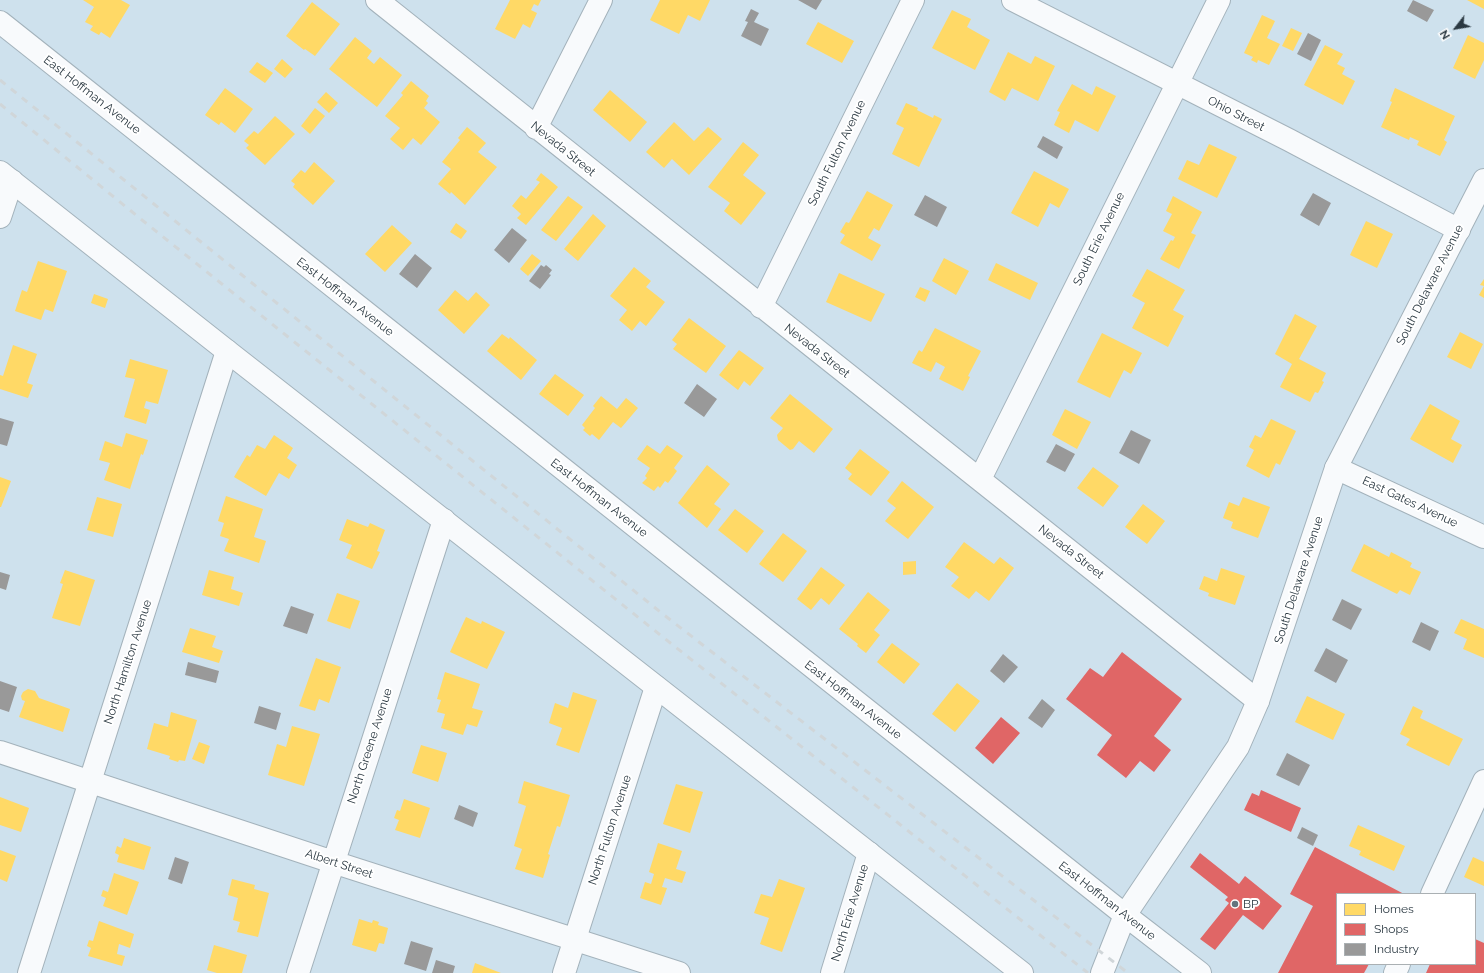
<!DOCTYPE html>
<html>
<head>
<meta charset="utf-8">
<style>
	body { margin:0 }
	#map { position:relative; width:1484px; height:973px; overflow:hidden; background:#cee1ed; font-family:Raleway,sans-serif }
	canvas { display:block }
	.legend { position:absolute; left:1336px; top:893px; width:140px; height:72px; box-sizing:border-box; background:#fff; border:1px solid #aab0b3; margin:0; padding:5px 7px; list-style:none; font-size:12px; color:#2b3942 }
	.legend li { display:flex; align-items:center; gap:8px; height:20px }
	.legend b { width:20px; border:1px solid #aab0b3 }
	.north { position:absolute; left:1436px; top:8px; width:40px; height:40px; -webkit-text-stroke:3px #fff; paint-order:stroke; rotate:239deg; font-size:11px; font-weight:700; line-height:16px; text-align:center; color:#2b3942 }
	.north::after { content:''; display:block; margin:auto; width:14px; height:18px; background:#2b3942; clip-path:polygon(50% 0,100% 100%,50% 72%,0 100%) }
</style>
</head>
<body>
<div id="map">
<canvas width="1484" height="973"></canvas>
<ul class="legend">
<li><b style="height:11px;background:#ffd966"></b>Homes</li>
<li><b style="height:11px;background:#e06666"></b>Shops</li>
<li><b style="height:11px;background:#999"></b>Industry</li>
</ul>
<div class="north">N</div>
</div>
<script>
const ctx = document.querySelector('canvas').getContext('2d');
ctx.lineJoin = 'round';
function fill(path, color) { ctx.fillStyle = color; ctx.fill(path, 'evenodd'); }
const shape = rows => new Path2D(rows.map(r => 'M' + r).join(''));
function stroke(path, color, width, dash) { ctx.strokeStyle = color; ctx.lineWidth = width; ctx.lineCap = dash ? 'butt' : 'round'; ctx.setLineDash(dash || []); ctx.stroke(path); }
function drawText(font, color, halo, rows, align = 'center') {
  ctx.font = font + ' Raleway,sans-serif'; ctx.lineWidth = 4; ctx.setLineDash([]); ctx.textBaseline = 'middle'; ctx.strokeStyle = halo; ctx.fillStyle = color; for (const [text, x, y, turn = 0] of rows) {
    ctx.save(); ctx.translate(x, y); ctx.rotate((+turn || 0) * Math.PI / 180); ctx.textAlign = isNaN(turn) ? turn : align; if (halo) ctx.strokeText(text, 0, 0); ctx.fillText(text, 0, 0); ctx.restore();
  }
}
fill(shape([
	[83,0,121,0,130,5,110,38,101,32,99,35,90,30,93,26,85,22,94,7],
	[510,0,541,0,538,6,534,4,531,10,537,13,530,28,523,24,515,39,495,29],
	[660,0,710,0,700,21,688,15,679,34,650,20],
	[1467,0,1484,0,1484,9],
	[312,2,340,24,315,56,305,49,304,50,286,36],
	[952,10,971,19,967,27,990,40,975,70,932,48],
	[1262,15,1275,21,1267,38,1280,44,1269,65,1258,60,1257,63,1251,60,1253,57,1244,53],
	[818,22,854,41,842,63,806,44],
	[1291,28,1302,33,1293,51,1282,46],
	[1468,35,1484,43,1484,60,1475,79,1453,68],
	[355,37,372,51,367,58,374,64,380,57,402,75,377,107,329,69],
	[1325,45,1343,54,1337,64,1345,68,1342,74,1355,81,1343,105,1304,85],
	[1008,52,1031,64,1035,56,1055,66,1038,101,1012,88,1005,101,989,92],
	[282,59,293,69,285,78,274,69],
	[257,62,273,73,265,83,249,72],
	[411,81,429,96,426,101,428,103,424,108,440,122,421,145,413,138,403,150,390,139,400,128,385,116,403,95,401,93],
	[1072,84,1092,95,1096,86,1116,96,1098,132,1075,120,1069,133,1054,125,1060,112,1057,111],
	[225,88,253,109,235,133,221,122,219,125,205,115],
	[1395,88,1455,116,1444,140,1447,142,1440,156,1417,145,1419,141,1410,137,1409,140,1381,127,1392,102,1390,101],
	[610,90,647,122,630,142,593,110],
	[326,92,338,103,329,113,317,102],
	[906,103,918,108,917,110,933,118,934,115,942,119,919,167,892,154,904,128,896,124],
	[315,108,325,116,310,134,301,126],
	[275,116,295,134,265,165,246,148,249,145,244,141,254,131,258,134],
	[674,122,694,141,708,127,722,139,689,175,672,159,664,168,646,152],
	[467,127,486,143,478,152,497,167,465,205,451,192,450,194,438,184,451,169,442,162,460,140,458,138],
	[743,142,759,155,743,175,766,193,741,225,724,211,730,203,708,187],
	[1209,144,1237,157,1217,198,1178,179,1187,160,1199,165],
	[314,162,335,181,313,205,293,187,295,184,291,181,301,170,305,173],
	[1034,171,1069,189,1059,208,1050,203,1038,227,1011,213],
	[541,173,558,187,526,225,517,218,521,214,512,206,521,195,526,199,540,182,536,180],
	[867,191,893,205,879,231,874,228,868,238,881,245,872,261,840,243,845,235,840,232,846,222,849,223],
	[568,196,583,207,556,241,541,230],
	[1173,196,1202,212,1191,233,1196,235,1179,269,1160,259,1171,240,1173,241,1175,237,1163,231,1172,214,1166,211],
	[593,214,606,226,578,261,564,249],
	[1366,221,1393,234,1377,268,1350,255],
	[456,223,467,231,461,239,450,232],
	[392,225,412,243,385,272,365,254],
	[532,254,541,261,528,276,520,269],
	[944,258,969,271,956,295,932,281],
	[38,261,67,271,53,312,45,309,41,320,15,311,22,290,27,292],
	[996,263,1038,283,1030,300,988,280],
	[634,267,651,281,646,287,665,302,646,326,640,321,632,331,619,320,627,310,610,296],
	[1147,269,1185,290,1173,310,1184,316,1168,347,1132,328,1145,303,1132,296],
	[839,273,885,294,871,322,826,302],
	[1484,279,1484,298,1479,295,1484,286,1480,285],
	[920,287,930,291,925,302,915,297],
	[455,290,468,301,476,292,490,305,464,334,438,310],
	[94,294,108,299,105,308,91,303],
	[1295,314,1317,326,1299,359,1326,373,1322,381,1324,382,1318,393,1315,392,1310,402,1280,387,1292,364,1275,354],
	[689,318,726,346,706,373,673,349,677,344,672,340],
	[935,328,981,351,968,376,970,377,963,391,939,379,945,367,936,362,931,372,912,363,919,350,922,352],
	[1460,332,1483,344,1471,369,1447,357],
	[1102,333,1142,353,1131,374,1124,370,1110,398,1077,382],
	[502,334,509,339,510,337,537,360,521,380,487,351],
	[13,345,37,354,27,383,33,385,28,398,0,389,0,375,3,376],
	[739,350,764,368,750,386,744,381,738,390,719,375],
	[130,359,168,370,158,404,146,401,144,408,150,410,146,424,124,417,135,379,125,377],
	[555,374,584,395,568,416,539,394],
	[790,394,833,429,814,453,799,441,793,449,790,450,778,440,777,435,783,428,770,418],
	[601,396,617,409,626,398,638,408,621,428,613,422,599,440,592,434,590,436,583,430,585,428,582,425,595,408,593,406],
	[1430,404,1460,421,1451,439,1462,445,1453,463,1410,439],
	[1065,409,1091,422,1077,449,1052,435],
	[1271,419,1296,431,1280,465,1276,463,1269,478,1246,466,1254,450,1249,447,1255,435,1261,438],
	[126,433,148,440,143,455,141,454,130,489,104,480,110,463,99,460,105,441,122,447],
	[274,435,293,448,287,458,297,465,289,479,279,473,266,496,234,477,247,455,250,457,257,445,265,449],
	[647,445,660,454,667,445,683,456,674,468,677,471,668,483,665,481,660,488,658,486,654,491,642,483,647,478,645,476,650,468,637,459],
	[860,449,890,472,871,496,848,479,852,474,845,468],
	[707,465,730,484,714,504,721,509,707,528,678,503],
	[1093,467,1119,486,1103,507,1077,488],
	[0,477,11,481,1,507,0,507],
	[902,481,934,507,908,539,885,521,896,508,887,501],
	[226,496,263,509,254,537,266,541,259,563,224,551,229,539,220,536,224,523,218,521],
	[97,497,122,504,113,537,87,530],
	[1243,497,1270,507,1258,538,1231,528,1233,522,1223,518,1229,502,1239,506],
	[1143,504,1165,521,1147,544,1125,527],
	[735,509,764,531,747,553,718,530],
	[347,519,368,527,370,523,385,530,377,551,380,552,372,569,346,558,352,545,339,540],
	[783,533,807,551,783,582,759,564],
	[964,542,994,564,1000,557,1014,568,989,601,976,591,969,599,951,586,959,577,945,567],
	[1364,544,1389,557,1391,552,1412,563,1410,567,1421,572,1410,595,1400,590,1397,594,1351,571],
	[916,561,916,574,903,575,903,562],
	[821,567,845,585,829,605,821,598,811,610,797,599],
	[1221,568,1245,576,1235,605,1208,596,1209,593,1199,589,1204,576,1217,581],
	[65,570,95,580,80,626,52,618,63,584,60,583],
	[209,570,234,577,231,589,243,593,239,606,202,595],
	[868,592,890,610,874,630,880,635,866,653,857,646,858,644,839,629],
	[337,593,360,601,350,629,327,621],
	[466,617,481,624,482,621,505,632,487,669,450,652],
	[1461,619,1484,629,1484,658,1463,649,1467,639,1454,633],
	[190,628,216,636,212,647,223,651,219,663,182,652],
	[892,643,920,664,904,684,877,662],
	[316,658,341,667,329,703,319,699,315,711,299,706],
	[445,672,480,684,472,708,483,711,477,727,467,724,463,735,441,728,445,714,437,712,441,700,437,699],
	[957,683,980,701,955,732,932,714],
	[28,689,35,691,39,698,70,709,63,732,19,717,25,701,22,700,21,696,23,692],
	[573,692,597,700,579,753,556,745,562,728,549,723,555,703,568,708],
	[1307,696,1345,714,1333,740,1295,722],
	[1413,706,1423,711,1420,718,1463,739,1449,766,1406,745,1410,739,1400,734],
	[171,712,197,720,185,761,179,760,178,762,169,759,170,756,147,749,154,723,168,727],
	[292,726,320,734,304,786,268,775,277,744,286,747],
	[199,742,210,746,204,764,192,759],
	[421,745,447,753,438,782,412,773],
	[524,781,570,795,560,827,557,826,548,854,550,855,543,878,515,869,522,849,514,846,526,806,518,803],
	[676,784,703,792,690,833,663,824],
	[0,797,29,808,21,832,0,825],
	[404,799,430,808,420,838,395,830,399,820,394,818,397,810,400,811],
	[1358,825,1405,846,1394,871,1359,855,1361,851,1349,846],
	[124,838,151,847,144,870,117,862,119,855,115,853,117,846,121,848],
	[658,843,682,851,676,869,686,872,682,883,665,878,662,887,667,888,661,905,640,898,645,882,651,884,654,874,649,872],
	[0,850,16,856,7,882,0,879],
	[1473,857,1484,862,1484,886,1464,877],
	[114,873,139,882,127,915,103,906,106,898,101,896,103,890,108,892],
	[232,879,255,885,254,889,269,893,258,937,237,932,240,922,233,920,238,898,228,895],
	[779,879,805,888,782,952,760,944,769,918,754,913,761,894,772,897],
	[359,919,372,923,373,920,379,922,378,925,388,928,384,944,379,943,376,952,352,945],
	[99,921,134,934,130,948,119,944,117,954,125,956,122,966,88,956,91,948,87,946,89,940,93,941],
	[214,945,247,955,242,973,217,973,207,970],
	[475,963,501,973,472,973]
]), '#ffd966');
fill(shape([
	[1122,652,1182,699,1154,736,1171,750,1154,772,1140,761,1126,778,1097,755,1112,735,1066,699,1090,668,1103,677],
	[1001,717,1020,733,993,764,975,748],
	[1261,790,1301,808,1291,832,1244,810,1252,793,1259,796],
	[1315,847,1404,894,1337,894,1337,964,1369,964,1364,973,1278,973,1313,906,1290,894],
	[1200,853,1239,884,1245,876,1282,906,1263,930,1243,915,1215,950,1200,939,1229,903,1225,900,1228,897,1190,867],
	[1475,939,1484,943,1484,973,1426,973,1430,964,1475,964]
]), '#e06666');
fill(shape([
	[798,0,822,0,816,10],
	[1413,0,1434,10,1427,22,1407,11],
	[751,9,759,13,754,22,769,29,761,46,741,36,748,22,745,21],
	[1308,33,1321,40,1311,61,1297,54],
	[1043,136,1063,147,1057,159,1037,147],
	[1313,193,1331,203,1319,226,1300,215],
	[925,195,947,207,937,227,914,215],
	[512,228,527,240,509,263,494,250],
	[415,254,432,268,417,288,399,274],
	[541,265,544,267,546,265,552,270,549,274,551,275,540,289,529,281],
	[697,384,717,399,704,417,684,403],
	[0,418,14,422,7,446,0,444],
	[1131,430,1151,440,1139,464,1119,453],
	[1056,444,1075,454,1065,472,1046,462],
	[0,572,10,575,6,590,0,588],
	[1342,599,1362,609,1351,630,1332,620],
	[291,606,314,614,307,634,283,626],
	[1421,622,1439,631,1430,651,1412,642],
	[1326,648,1348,660,1336,683,1314,671],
	[1003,654,1018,667,1004,683,990,671],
	[188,662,219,671,216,683,185,675],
	[0,681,17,687,9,712,0,709],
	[1042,699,1055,710,1042,728,1028,718],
	[259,706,281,713,276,730,254,723],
	[1287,753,1310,765,1299,786,1276,775],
	[459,805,478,813,473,827,454,819],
	[1302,827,1318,835,1313,846,1297,838],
	[175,857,189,862,182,884,168,879],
	[411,941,433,948,426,971,404,964],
	[436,960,455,966,453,973,432,973]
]), '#999');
const street = shape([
	[377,0,1258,701],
	[1013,0,1289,140,1459,230],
	[536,128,601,0],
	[0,217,12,181],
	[761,307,913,0],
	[1336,468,1484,537],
	[980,479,1219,0],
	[0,752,333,862,679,973],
	[1432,894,1484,781],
	[29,973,227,351],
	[298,973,444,520],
	[564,973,656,687],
	[832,973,869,853],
	[1395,973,1399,964]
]);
const secondary = shape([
	[0,22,1125,915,1200,973],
	[0,172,227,351,1022,973],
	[1102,973,1125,915,1238,747,1258,701,1336,468,1484,180]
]);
stroke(street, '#a3b2bb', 24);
stroke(secondary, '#a3b2bb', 24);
stroke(street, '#f8fafc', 22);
stroke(secondary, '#f8fafc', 22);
stroke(shape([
	[0,80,664,615,1128,973],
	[0,104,142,220,659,634,1088,973]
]), '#d0d6d9', 3, [7, 7]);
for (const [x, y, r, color] of [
	[1235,904,4,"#64747e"]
]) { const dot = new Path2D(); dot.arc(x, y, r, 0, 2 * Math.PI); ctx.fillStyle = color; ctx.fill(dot); stroke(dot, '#fff', 1.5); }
drawText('12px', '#2b3942', '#fff', [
	["East Hoffman Avenue",92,95,38],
	["Ohio Street",1236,114,27],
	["Nevada Street",563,149,39],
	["South Fulton Avenue",837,153,-64],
	["South Erie Avenue",1099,239,-64],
	["South Delaware Avenue",1430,285,-63],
	["East Hoffman Avenue",345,297,38],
	["Nevada Street",817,351,38],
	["East Hoffman Avenue",599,498,38],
	["East Gates Avenue",1410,502,25],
	["Nevada Street",1071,552,38],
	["South Delaware Avenue",1299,580,-72],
	["North Hamilton Avenue",128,662,-72],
	["East Hoffman Avenue",853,700,38],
	["North Greene Avenue",370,746,-72],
	["North Fulton Avenue",610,830,-72],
	["Albert Street",339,864,18],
	["East Hoffman Avenue",1107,901,38],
	["North Erie Avenue",850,913,-73]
]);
drawText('12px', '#2b3942', '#fff', [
	["BP",1243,904]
], 'left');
</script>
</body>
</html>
